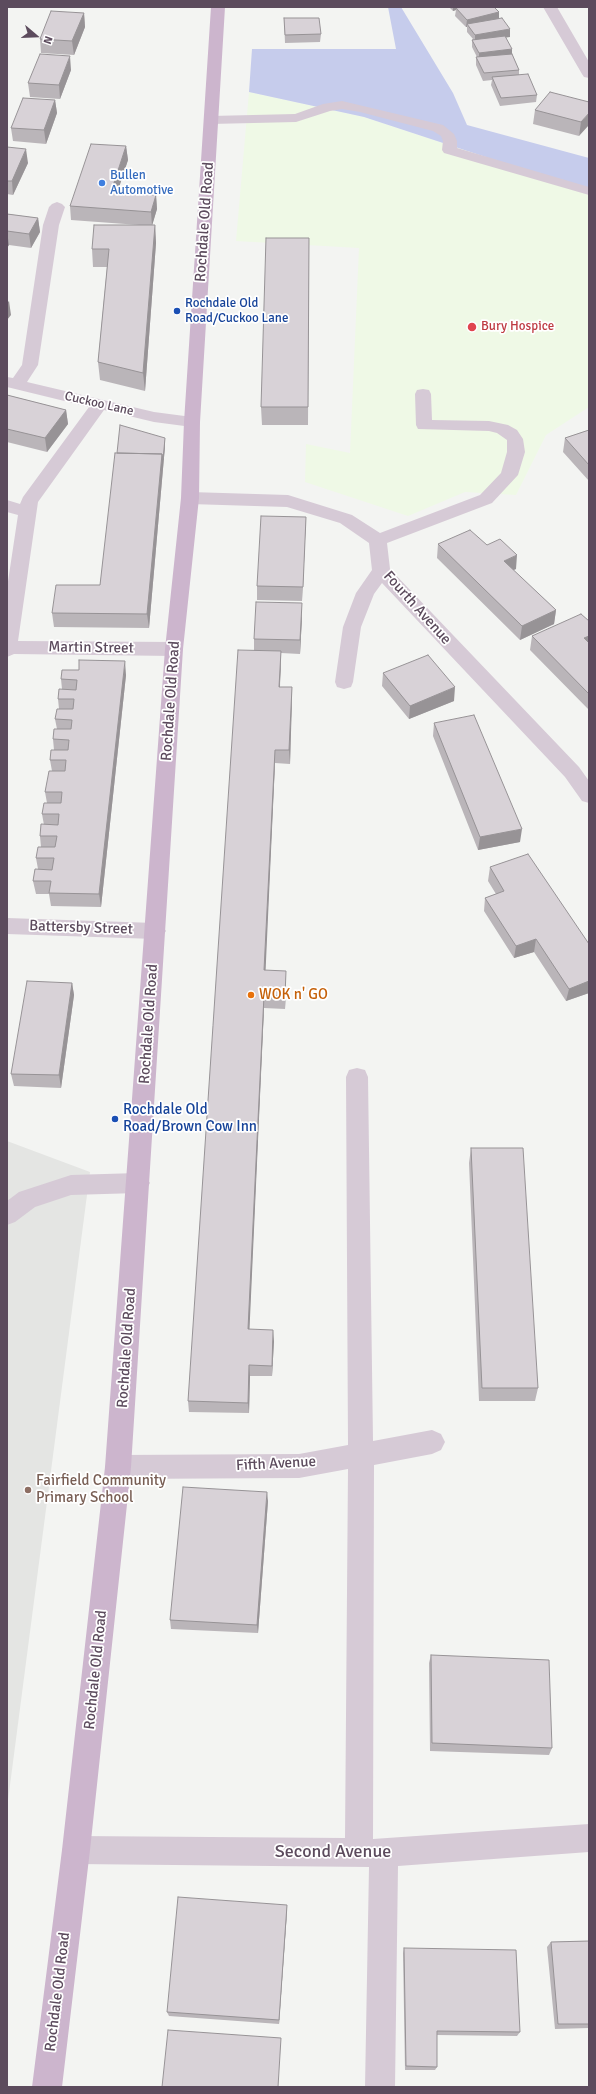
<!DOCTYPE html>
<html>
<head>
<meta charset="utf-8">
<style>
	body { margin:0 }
	#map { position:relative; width:596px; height:2094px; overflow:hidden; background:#f3f4f2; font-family:Signika,sans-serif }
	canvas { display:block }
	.frame { position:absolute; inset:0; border:8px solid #5c4b5d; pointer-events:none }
	.north { position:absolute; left:16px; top:16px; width:40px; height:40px; -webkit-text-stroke:3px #fff; paint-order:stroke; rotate:109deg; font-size:11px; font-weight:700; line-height:16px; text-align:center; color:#5c4b5d }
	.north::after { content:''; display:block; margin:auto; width:14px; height:18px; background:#5c4b5d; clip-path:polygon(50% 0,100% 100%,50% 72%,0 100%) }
</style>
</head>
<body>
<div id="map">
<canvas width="596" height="2094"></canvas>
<div class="frame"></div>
<div class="north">N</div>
</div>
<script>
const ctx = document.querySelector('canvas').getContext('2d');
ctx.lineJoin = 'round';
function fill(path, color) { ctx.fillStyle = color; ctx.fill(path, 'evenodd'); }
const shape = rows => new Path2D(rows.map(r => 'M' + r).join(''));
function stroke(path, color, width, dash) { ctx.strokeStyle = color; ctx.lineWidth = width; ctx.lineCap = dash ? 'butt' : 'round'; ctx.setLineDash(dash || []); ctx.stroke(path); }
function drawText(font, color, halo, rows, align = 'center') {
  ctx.font = font + ' Signika,sans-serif'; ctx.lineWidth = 3.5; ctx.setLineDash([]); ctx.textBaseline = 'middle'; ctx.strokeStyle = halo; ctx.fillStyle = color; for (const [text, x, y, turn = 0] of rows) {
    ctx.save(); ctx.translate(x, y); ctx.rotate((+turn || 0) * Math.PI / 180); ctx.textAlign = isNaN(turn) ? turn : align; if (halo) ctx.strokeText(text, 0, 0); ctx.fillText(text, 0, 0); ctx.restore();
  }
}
fill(shape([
	[7,1141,90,1172,7,1808]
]), '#e4e5e3');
fill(shape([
	[249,92,364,117,589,191,589,407,546,435,516,495,465,492,408,516,305,482,306,444,350,453,359,248,236,241]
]), '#eff9e6');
fill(shape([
	[388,7,401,7,453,93,467,125,589,158,589,191,364,117,249,92,252,49,396,49]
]), '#c6ccec');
fill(shape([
	[543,7,557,7,589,62,589,78,584,77,582,74,543,7],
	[342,101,443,125,454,134,457,141,457,148,589,187,589,195,444,153,442,150,443,141,441,136,433,131,360,112,342,109,330,111,296,122,211,124,206,123,204,120,206,117,211,116,295,114,323,104,342,101],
	[57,202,62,204,65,207,59,225,38,365,27,382,154,412,192,417,198,418,200,422,198,426,192,427,154,422,104,410,38,502,18,641,174,642,181,644,183,649,181,654,174,656,14,654,7,657,7,588,18,515,7,512,7,500,20,504,23,497,89,407,7,387,7,377,13,378,22,365,43,225,49,207,52,204,57,202],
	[423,389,429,390,431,394,432,420,489,421,508,425,517,430,523,439,525,452,518,475,492,503,387,543,390,569,579,767,589,781,589,803,582,801,565,777,382,583,374,594,361,627,353,682,351,687,344,689,337,687,335,682,343,627,356,593,372,570,369,543,340,523,287,507,190,504,184,502,181,498,184,494,190,492,288,495,352,515,380,533,480,495,501,473,507,452,507,440,497,433,489,431,418,429,416,425,415,394,417,390,423,389],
	[7,918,155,923,162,925,166,931,162,937,155,939,7,934,7,918],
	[357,1068,365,1070,368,1077,373,1441,432,1430,441,1434,445,1442,441,1450,432,1454,374,1465,373,1839,589,1824,589,1852,398,1866,395,2087,365,2087,369,1867,76,1864,66,1860,62,1850,66,1840,76,1836,345,1838,348,1469,299,1478,118,1479,109,1476,105,1467,109,1458,118,1455,299,1454,348,1445,346,1077,349,1070,357,1068],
	[138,1173,146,1176,150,1183,146,1190,138,1193,71,1195,35,1207,15,1222,7,1225,7,1201,19,1192,71,1175,138,1173]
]), '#d6cad6');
fill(shape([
	[211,7,225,7,200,422,199,498,183,649,131,1467,90,1850,62,2087,32,2087,62,1850,105,1467,165,649,181,498,184,422,211,7]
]), '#ccb5cd');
fill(shape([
	[449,7,494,7,499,12,499,19,510,37,506,37,512,54,519,70,519,75,537,95,536,102,500,106,491,85,492,80,483,81,476,65,476,57,477,57,472,47,472,40,473,39,467,32,467,27,466,27,455,16,456,10,453,11],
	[84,13,85,27,74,55,41,53,40,39],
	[284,18,321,34,320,42,285,43],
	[71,70,60,99,30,97,28,83],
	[55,100,57,113,46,144,13,141,11,128],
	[589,102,579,136,533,124,535,110],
	[126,146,128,160,117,192,156,195,157,209,152,225,155,225,156,243,145,391,100,380,98,362,107,267,93,267,92,249,139,225,71,220,70,206],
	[7,147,28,163,13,195,7,194],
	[7,214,38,218,40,232,31,248,9,245,7,248],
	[309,238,308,425,262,425,261,407],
	[7,395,66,410,68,424,47,452,7,442],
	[589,430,589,481,563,452,565,438],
	[165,438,165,446,149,628,54,627,52,613,100,585,117,453],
	[306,517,302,601,257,600,257,586],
	[438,544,487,545,516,569,513,570,556,610,554,624,520,640,437,558],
	[302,617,300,654,281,653,280,687,292,687,290,764,275,763,265,970,286,983,285,1009,264,1008,249,1329,274,1341,272,1376,250,1376,249,1413,189,1412,188,1401,254,650,254,639],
	[589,621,589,710,530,650,532,636],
	[383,673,454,701,409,719,382,686],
	[126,675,101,907,51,906,49,894,36,894,33,881,38,869,36,858,41,847,40,836,44,825,42,814,47,803,45,792,52,771,50,760,54,750,53,739,57,729,55,719,59,709,58,699,62,689,61,679],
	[434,723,520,842,478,850,433,736],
	[490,867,589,944,589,993,566,1001,534,952,514,958,484,911,485,898,496,894,488,881],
	[72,983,74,995,61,1088,14,1086,11,1074],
	[471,1148,538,1388,535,1401,479,1401,469,1163],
	[268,1501,258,1633,171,1629,170,1620],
	[431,1655,552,1748,549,1755,430,1751,429,1663],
	[287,1905,287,1911,279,2024,169,2016,167,2012],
	[589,1941,589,2028,555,2029,547,1947,551,1942],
	[404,1948,520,2032,517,2036,437,2035,437,2067,435,2070,405,2070,403,1953]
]), '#bab5b9');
fill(shape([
	[453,7,471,7,456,8,456,10,453,11],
	[499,12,499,20,467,24,467,27,466,27,467,20],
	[84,13,85,27,74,55,72,41],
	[510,29,510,37,475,42,475,35],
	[512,49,512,57,479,61,479,53],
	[70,56,71,70,60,99,59,85],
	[55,100,57,113,46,144,44,130],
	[589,113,589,125,579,136,581,122],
	[126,146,128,160,113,206,111,192],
	[26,149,28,163,13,195,12,181],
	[156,195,157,209,152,226,151,212],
	[38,218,40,232,31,248,29,234],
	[155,225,156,243,145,391,143,373],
	[7,231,9,245,7,248],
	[9,301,11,315,7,320,7,303],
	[66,410,68,424,47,452,45,438],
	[165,438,165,446,149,628,147,614,162,454],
	[306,517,305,531,302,601,303,587],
	[517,555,516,569,502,575,504,561],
	[302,603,302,617,300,654,300,640],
	[556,610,554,624,520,640,522,626],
	[589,636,589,649,584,638],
	[281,651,281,664,279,701,279,687],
	[125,661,126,675,101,907,99,894],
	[292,687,292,701,290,764,289,750],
	[455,687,454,701,409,719,410,706],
	[275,750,275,763,265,983,264,970],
	[522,829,520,842,478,850,480,837],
	[536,939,534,952,514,958,516,946],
	[286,971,286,983,285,1009,285,996],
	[589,981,589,993,566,1001,569,989],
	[72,983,74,995,61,1088,59,1075],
	[264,995,264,1008,249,1340,248,1329],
	[273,1330,274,1341,272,1376,272,1366],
	[249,1365,250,1376,249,1413,248,1403],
	[267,1492,268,1501,258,1633,257,1625],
	[287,1905,287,1911,279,2024,279,2020]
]), '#979396');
const building = shape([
	[462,7,494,7,499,12,467,20,456,8,462,7],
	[51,11,84,13,72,41,40,39,51,11],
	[284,18,319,18,321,34,285,35,284,18],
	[502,18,510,29,475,35,467,24,502,18],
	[505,36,512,49,479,53,472,40,505,36],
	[40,54,70,56,59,85,28,83,40,54],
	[512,54,519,70,484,73,476,57,512,54],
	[528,74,537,95,501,98,492,77,528,74],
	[550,92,589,102,589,113,581,122,535,110,550,92],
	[23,98,55,100,44,130,11,128,23,98],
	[91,144,126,146,111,192,156,195,151,212,70,206,91,144],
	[7,147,26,149,12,181,7,181,7,147],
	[7,214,38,218,29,234,7,231,7,214],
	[94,225,155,225,143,373,98,362,109,249,92,249,94,225],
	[266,238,309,238,308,407,261,407,266,238],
	[7,395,66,410,45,438,7,429,7,395],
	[120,425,165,438,163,460,162,454,117,453,120,425],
	[589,430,589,465,565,438,589,430],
	[115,453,162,454,147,614,52,613,56,585,100,585,115,453],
	[261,516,306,517,303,587,257,586,261,516],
	[470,530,487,545,500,539,517,555,504,561,556,610,522,626,438,544,470,530],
	[256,602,302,603,300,640,254,639,256,602],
	[581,614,589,621,589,636,584,638,589,643,589,694,532,636,581,614],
	[238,650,281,651,279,687,292,687,289,750,275,750,264,970,286,971,285,996,264,995,248,1329,273,1330,272,1366,249,1365,248,1403,188,1401,238,650],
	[428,655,455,687,410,706,383,673,428,655],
	[79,660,125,661,99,894,49,893,51,881,33,881,35,869,52,870,54,858,36,858,38,847,55,847,57,836,40,836,41,824,58,825,59,814,42,814,44,803,61,803,62,792,45,792,49,771,65,771,66,760,50,760,51,750,68,750,69,740,53,739,54,729,71,729,72,720,55,719,57,709,73,709,74,699,58,699,59,689,76,690,77,680,61,679,62,670,79,670,79,660],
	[474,715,522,829,480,837,434,723,474,715],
	[528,854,589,944,589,981,569,989,536,939,516,946,485,898,504,891,490,867,528,854],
	[27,981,72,983,59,1075,11,1074,27,981],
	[471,1148,523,1148,538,1388,482,1388,471,1148],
	[183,1487,267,1492,257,1625,170,1620,183,1487],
	[431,1655,549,1660,552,1748,432,1743,431,1655],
	[178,1897,287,1905,279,2020,167,2012,178,1897],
	[589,1941,589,2024,558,2024,551,1942,589,1941],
	[404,1948,516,1950,520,2032,437,2031,437,2067,406,2066,404,1948],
	[168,2030,281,2038,278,2087,162,2087,168,2030]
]);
fill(building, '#d8d2d7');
stroke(building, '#979396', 1);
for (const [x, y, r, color] of [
	[102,183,4,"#3f7fe0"],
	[177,311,4,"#1a4fb4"],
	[472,327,5,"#e0444e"],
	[251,995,4,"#e8710a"],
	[115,1119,4,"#1a4fb4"],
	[28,1490,4,"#8d6e63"]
]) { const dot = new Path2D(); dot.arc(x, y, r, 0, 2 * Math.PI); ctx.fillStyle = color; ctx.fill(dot); stroke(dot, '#fff', 1.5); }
drawText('13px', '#366cbe', '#fff', [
	["Bullen",110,176],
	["Automotive",110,191]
], 'left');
drawText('13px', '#164399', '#fff', [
	["Rochdale Old",185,304],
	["Road/Cuckoo Lane",185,319]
], 'left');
drawText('13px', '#be3a42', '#fff', [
	["Bury Hospice",481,327]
], 'left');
drawText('13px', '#5c4b5d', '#fff', [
	["Cuckoo Lane",99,404,13]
]);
drawText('15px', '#5c4b5d', '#fff', [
	["Rochdale Old Road",205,222,-86],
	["Fourth Avenue",417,608,48],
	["Martin Street",91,648,1],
	["Rochdale Old Road",171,701,-86],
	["Battersby Street",81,928,2],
	["Rochdale Old Road",149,1024,-86],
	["Rochdale Old Road",127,1348,-86],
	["Fifth Avenue",276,1464,-3],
	["Rochdale Old Road",96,1670,-84],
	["Rochdale Old Road",58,1992,-83]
]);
drawText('15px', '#c56008', '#fff', [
	["WOK n' GO",259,995]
], 'left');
drawText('15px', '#164399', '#fff', [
	["Rochdale Old",123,1110],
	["Road/Brown Cow Inn",123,1127]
], 'left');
drawText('15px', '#785e54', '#fff', [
	["Fairfield Community",36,1481],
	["Primary School",36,1498]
], 'left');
drawText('18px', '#5c4b5d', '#fff', [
	["Second Avenue",333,1852]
]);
</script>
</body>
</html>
